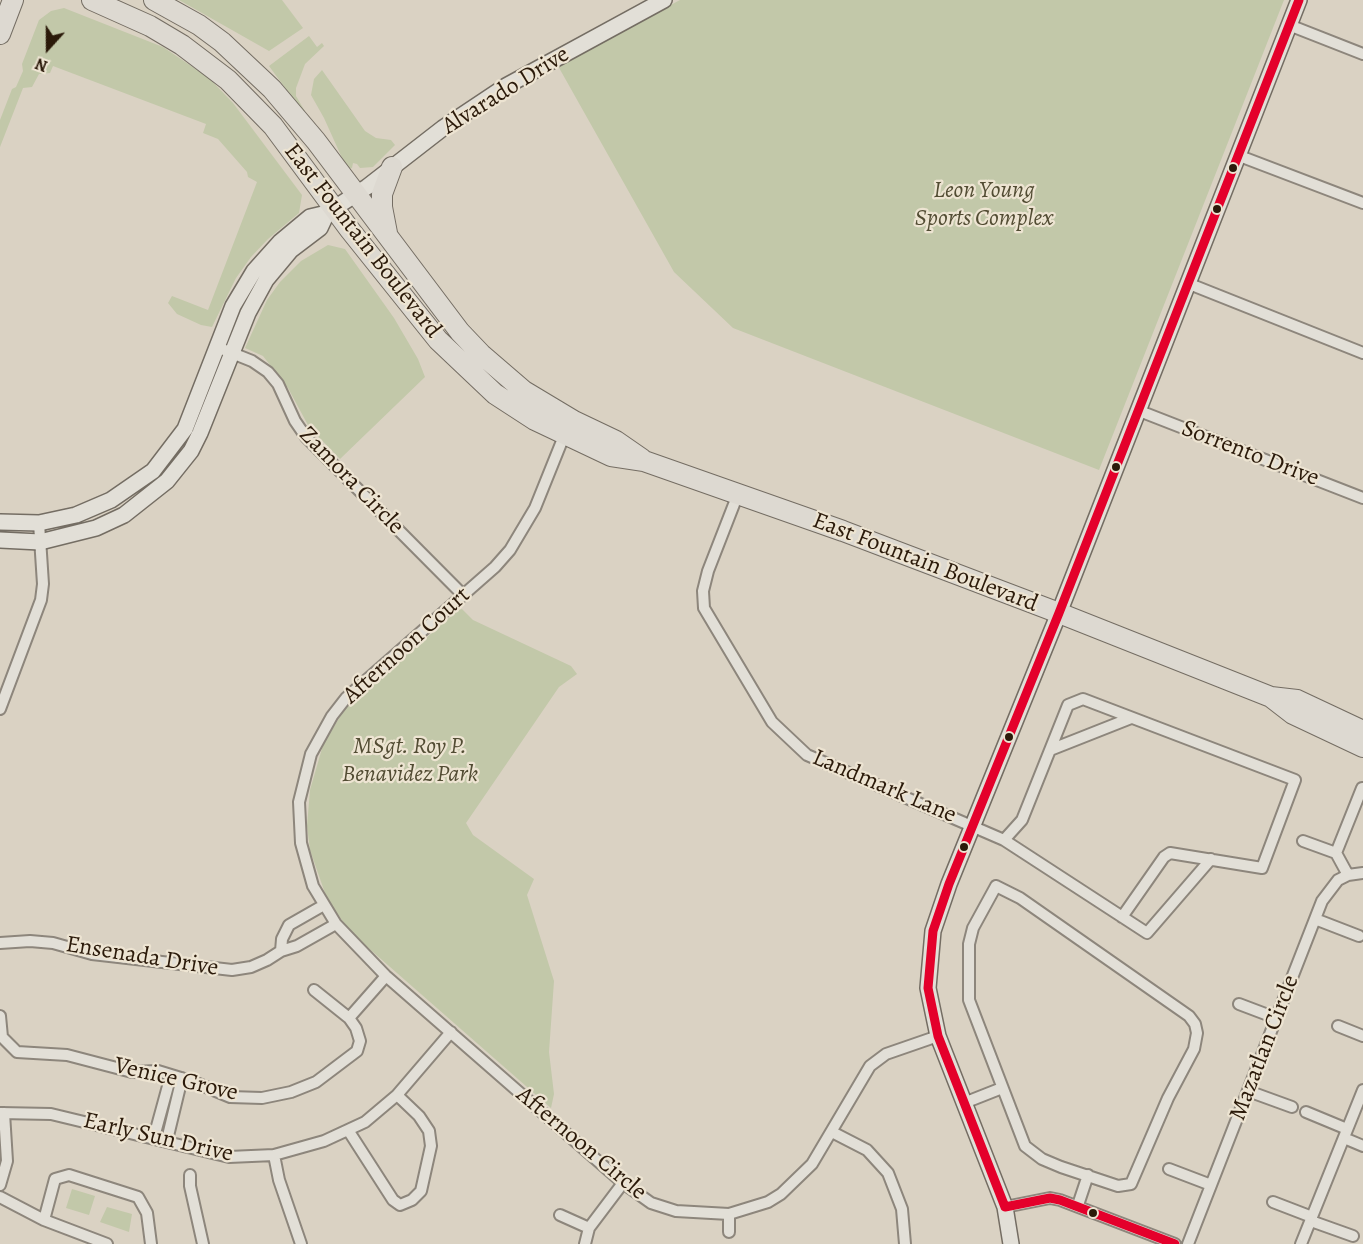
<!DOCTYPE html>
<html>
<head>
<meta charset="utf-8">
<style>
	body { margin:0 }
	#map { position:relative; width:1363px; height:1244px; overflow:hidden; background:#dad2c3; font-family:Alegreya,serif }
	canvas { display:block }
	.north { position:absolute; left:18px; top:18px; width:60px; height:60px; -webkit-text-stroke:4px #ede4d2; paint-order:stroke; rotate:201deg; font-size:16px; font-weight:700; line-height:24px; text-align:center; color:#2b1a0a }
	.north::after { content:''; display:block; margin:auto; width:21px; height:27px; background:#2b1a0a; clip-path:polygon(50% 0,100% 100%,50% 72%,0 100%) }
</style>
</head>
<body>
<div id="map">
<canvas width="1363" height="1244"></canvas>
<div class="north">N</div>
</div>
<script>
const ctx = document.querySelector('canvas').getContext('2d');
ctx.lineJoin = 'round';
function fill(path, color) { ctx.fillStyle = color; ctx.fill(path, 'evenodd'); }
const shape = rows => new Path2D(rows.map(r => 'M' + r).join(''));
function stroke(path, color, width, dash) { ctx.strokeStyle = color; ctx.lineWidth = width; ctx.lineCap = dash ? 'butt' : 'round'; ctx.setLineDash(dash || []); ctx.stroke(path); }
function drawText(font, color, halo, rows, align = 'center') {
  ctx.font = font + ' Alegreya,serif'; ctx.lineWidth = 4.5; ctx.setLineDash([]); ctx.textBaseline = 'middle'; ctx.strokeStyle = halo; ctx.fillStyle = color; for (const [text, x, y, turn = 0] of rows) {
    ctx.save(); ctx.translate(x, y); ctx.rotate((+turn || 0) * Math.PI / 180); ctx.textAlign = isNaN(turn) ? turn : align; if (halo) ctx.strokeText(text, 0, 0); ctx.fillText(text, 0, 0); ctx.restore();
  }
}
fill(shape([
	[179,0,282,0,303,28,269,51],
	[680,0,1284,0,1099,470,733,328,674,272,558,66],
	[64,8,163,47,209,78,233,103,302,195,299,213,268,239,251,257,236,278,212,327,201,325,177,314,168,303,172,296,208,310,257,182,248,177,247,172,218,139,203,133,206,124,53,66,50,73,39,74,32,87,23,88,0,147,0,120,12,89,16,87,23,71,22,64,39,20,51,11],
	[309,36,317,47,322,43,324,46,305,64,296,88,296,96,306,113,305,115,269,66],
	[322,70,365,131,376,138,391,140,395,145,373,167,360,168,357,164,353,163,352,168,347,169,324,118,311,95,314,79],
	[328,245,345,249,394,318,418,359,425,377,340,459,309,427,288,388,263,356,245,348,267,300,280,282,301,261],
	[462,609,473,620,571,666,577,674,559,687,466,823,473,835,534,879,527,895,554,981,549,1052,554,1094,551,1108,349,931,326,896,310,850,307,826,310,790,323,745,344,710,458,610],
	[72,1189,95,1196,89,1215,66,1208],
	[107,1207,132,1214,129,1232,100,1222]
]), '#c2c8a9');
const street = shape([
	[1289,25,1363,54],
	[1237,155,1363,203],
	[1187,283,1363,353],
	[217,347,252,361,268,372,278,384,295,421,306,437,463,595],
	[1137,410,1363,498],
	[564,436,535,508,510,550,495,567,346,698,332,716,311,754,299,802,301,843,313,886,336,924,386,976,623,1183,651,1203,676,1211,729,1214,768,1202,781,1194,812,1164,870,1066,886,1054,938,1036],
	[738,494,708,571,703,591,704,608,772,722,807,755,1004,840,1147,933,1211,859],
	[0,709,41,600,43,584,39,523],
	[1050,750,1131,718],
	[1004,840,1022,820,1068,705,1083,699,1295,780,1262,868,1170,853,1164,857,1122,917],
	[1303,841,1336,853,1348,875],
	[1336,853,1362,788],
	[996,886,1020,898,1189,1016,1195,1024,1197,1033,1194,1049,1168,1098,1131,1184,1118,1186,1061,1167,1042,1159,1025,1146,969,1000,969,944,973,928,996,886],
	[1315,919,1359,936],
	[0,943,30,941,53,943,92,954,232,970,251,967,267,960,281,951,297,946,336,924],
	[281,951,282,939,289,925,324,905],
	[1239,1004,1276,1018],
	[0,1016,2,1037,17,1052,67,1055,132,1072,158,1071,194,1082,230,1097,262,1098,291,1092,316,1082,357,1051,360,1041,356,1028,349,1018,314,990],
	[349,1018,386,976],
	[1338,1026,1363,1036],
	[1248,1091,1292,1107],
	[964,1103,1002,1088],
	[1306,1112,1347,1129],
	[0,1113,51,1114,229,1157,274,1155,324,1141,365,1122,397,1095,451,1032],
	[348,1130,393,1200,400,1205,412,1200,421,1191,431,1146,429,1131,419,1116,397,1095],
	[832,1132,867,1150,888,1173,902,1209,905,1244],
	[154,1137,171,1075],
	[1344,1138,1363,1146],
	[167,1140,182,1078],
	[274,1155,279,1180,301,1244],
	[1169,1169,1211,1185],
	[190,1175,190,1186,203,1244],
	[0,1185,7,1161,4,1113],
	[0,1197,44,1220,107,1244],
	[1273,1202,1312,1217],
	[1078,1205,1088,1175],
	[1005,1207,1050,1198,1060,1200,1175,1244],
	[729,1214,729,1232],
	[560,1215,589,1228],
	[44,1220,55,1179,69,1175,138,1197,147,1213,151,1244],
	[1311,1221,1353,1236],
	[585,1244,589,1228,623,1183],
	[1188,1244,1322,901,1338,880,1348,875,1363,873],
	[1301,1244,1363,1090]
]);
const secondary = shape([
	[0,522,39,523,76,515,111,500,153,471,185,429,233,306,254,271,280,242,310,217,327,213,367,187,443,128,506,86,664,0],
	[0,540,40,542,96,528,124,515,167,481,191,451,200,433,248,313,266,280,291,250,320,228,327,213],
	[1011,1244,1005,1207,938,1036,928,988,933,931,949,884,1059,613,1299,0]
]);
const highway = shape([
	[92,0,150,26,182,45,228,80,273,126,350,230,438,340,495,394,535,420,611,456,644,461,843,531,1059,613,1271,697,1293,714,1363,747],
	[154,0,199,25,222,42,272,89,316,141,460,332,481,354,524,391,574,421,616,441,642,459],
	[0,34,13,0],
	[387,233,382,207,382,194,392,167],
	[1271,697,1297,700,1363,731]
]);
stroke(street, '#8d867c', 14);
stroke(secondary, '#746d63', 18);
stroke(highway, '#746d63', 22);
stroke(street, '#e2dfd7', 10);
stroke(secondary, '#e2dfd7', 15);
stroke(highway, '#ddd9d1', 20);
stroke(shape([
	[1005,1207,938,1036,928,988,933,931,949,884,1059,613,1299,0],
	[1005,1207,1050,1198,1060,1200,1175,1244]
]), '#e4002b', 9);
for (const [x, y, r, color] of [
	[1233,168,5,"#2b1a0a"],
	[1217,209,5,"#2b1a0a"],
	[1116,467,5,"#2b1a0a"],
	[1009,737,5,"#2b1a0a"],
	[964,847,5,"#2b1a0a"],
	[1093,1213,5,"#2b1a0a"]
]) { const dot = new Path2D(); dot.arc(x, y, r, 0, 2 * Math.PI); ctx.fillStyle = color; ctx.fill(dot); stroke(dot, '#ede4d2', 2); }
drawText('24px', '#2b1a0a', '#ede4d2', [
	["Alvarado Drive",506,91,-32],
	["East Fountain Boulevard",362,241,52],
	["Sorrento Drive",1250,454,21],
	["Zamora Circle",351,481,46],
	["East Fountain Boulevard",925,563,21],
	["Afternoon Court",407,646,-42],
	["Landmark Lane",884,787,23],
	["Ensenada Drive",142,957,9],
	["Mazatlan Circle",1265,1048,-69],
	["Venice Grove",176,1080,13],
	["Early Sun Drive",158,1138,13],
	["Afternoon Circle",581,1144,40]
]);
drawText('italic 24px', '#524c33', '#ede4d2', [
	["Leon Young",984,191],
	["Sports Complex",984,219],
	["MSgt. Roy P.",410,747],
	["Benavidez Park",410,775]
]);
</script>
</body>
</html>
